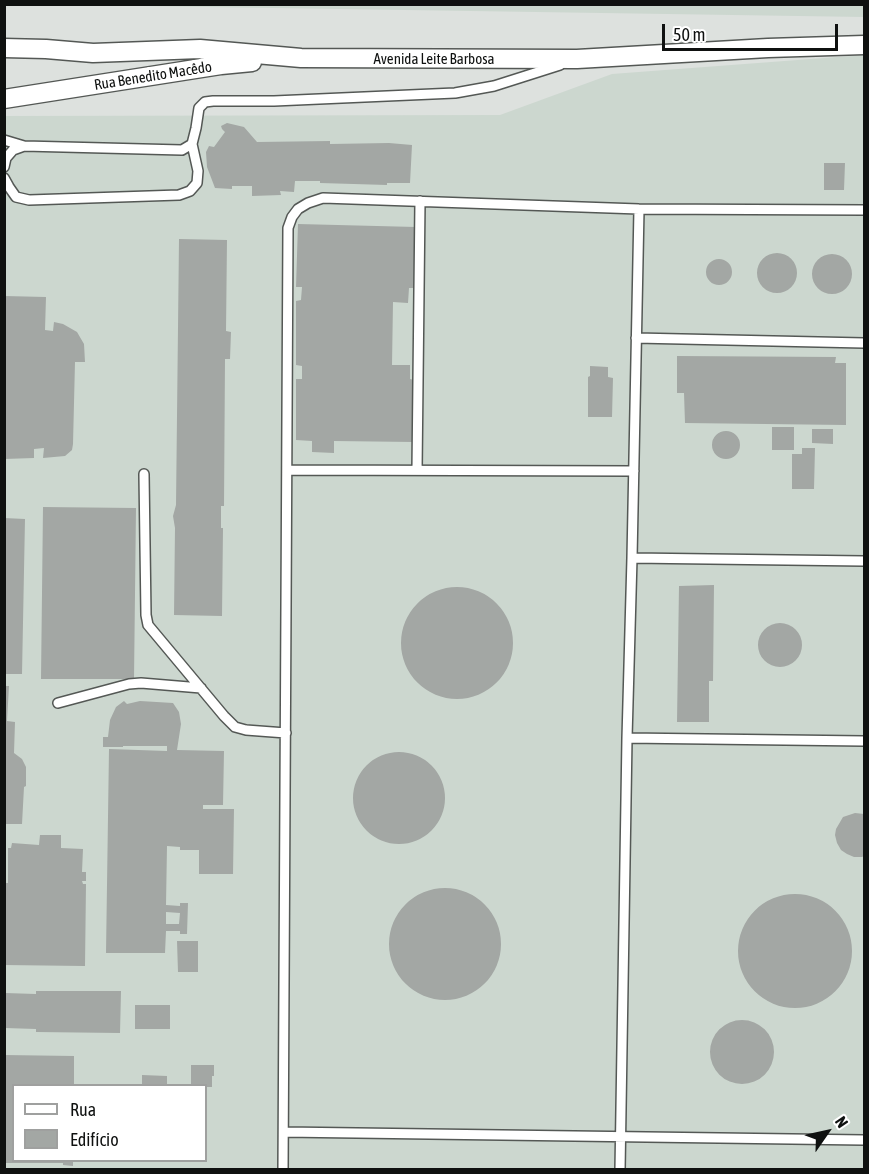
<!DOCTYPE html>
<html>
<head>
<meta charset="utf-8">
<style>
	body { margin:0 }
	#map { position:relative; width:869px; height:1174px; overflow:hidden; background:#dde1de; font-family:"Asap Condensed",sans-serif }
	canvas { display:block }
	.frame { position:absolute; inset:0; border:6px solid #0f1110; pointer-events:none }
	.legend { position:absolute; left:12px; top:1084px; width:195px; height:78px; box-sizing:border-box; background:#fff; border:2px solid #9fa09f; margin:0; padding:8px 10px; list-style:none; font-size:18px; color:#0f1110 }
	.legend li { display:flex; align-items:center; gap:12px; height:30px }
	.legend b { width:30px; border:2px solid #9fa09f }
	.north { position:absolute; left:797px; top:1102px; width:60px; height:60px; -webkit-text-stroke:4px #fff; paint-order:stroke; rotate:56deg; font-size:16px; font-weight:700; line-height:24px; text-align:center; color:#0f1110 }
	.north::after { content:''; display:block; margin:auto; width:21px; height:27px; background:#0f1110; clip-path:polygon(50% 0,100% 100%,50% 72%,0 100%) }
	.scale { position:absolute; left:662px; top:24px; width:176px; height:27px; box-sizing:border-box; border:3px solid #0f1110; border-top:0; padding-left:8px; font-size:18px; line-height:21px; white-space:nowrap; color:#0f1110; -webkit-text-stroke:4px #fff; paint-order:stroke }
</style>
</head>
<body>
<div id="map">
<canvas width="869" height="1174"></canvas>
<div class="frame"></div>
<ul class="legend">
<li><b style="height:8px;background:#fff"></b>Rua</li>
<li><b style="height:16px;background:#a3a7a4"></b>Edifício</li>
</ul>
<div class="north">N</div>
<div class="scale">50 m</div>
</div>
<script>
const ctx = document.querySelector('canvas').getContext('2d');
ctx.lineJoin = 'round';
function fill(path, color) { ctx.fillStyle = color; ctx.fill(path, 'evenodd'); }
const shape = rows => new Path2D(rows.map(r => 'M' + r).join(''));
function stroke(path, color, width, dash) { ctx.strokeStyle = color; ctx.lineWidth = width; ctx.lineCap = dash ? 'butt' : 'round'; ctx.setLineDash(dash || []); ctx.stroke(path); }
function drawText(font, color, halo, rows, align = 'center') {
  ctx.font = font + ' "Asap Condensed",sans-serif'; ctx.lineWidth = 6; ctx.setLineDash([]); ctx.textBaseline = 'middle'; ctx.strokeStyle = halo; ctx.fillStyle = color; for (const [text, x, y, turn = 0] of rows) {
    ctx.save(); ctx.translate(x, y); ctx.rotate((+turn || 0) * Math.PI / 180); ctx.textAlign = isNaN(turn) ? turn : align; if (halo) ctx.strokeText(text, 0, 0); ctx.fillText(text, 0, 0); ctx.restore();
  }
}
fill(shape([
	[864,4,864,17,77,5,77,4],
	[864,55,864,1169,5,1169,4,116,500,115,612,74],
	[14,1086,206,1086,206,1160,14,1160]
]), '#ccd7cf');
fill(shape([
	[227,123,244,127,257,142,330,141,330,144,389,143,412,145,410,183,387,183,387,185,320,183,320,181,295,181,294,192,280,191,281,195,252,196,252,186,232,186,232,189,215,188,207,167,206,152,209,146,214,147,225,132,222,129,221,126],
	[824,163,845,163,844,190,824,190],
	[298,224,416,227,414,288,409,288,408,303,393,302,392,365,410,365,410,379,414,380,414,442,334,441,334,453,312,452,312,441,296,440,296,379,302,379,302,366,296,365,296,301,301,300,302,287,296,287],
	[179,239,227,240,226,331,231,332,230,359,225,359,224,506,221,506,221,528,223,528,222,616,174,615,175,528,173,516,176,505],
	'757 273a20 20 0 1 1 40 0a20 20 0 1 1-40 0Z',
	'812 274a20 20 0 1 1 40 0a20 20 0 1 1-40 0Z',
	'706 272a13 13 0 1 1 26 0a13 13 0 1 1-26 0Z',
	[4,296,46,297,45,330,53,331,54,322,63,324,77,332,84,344,85,362,75,362,73,444,72,450,65,456,43,458,44,448,34,449,34,458,4,459],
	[677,356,836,357,835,363,846,363,846,425,685,423,684,393,677,393],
	[590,366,608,367,608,377,613,378,612,417,588,417,588,377,590,376],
	[772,427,794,427,794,450,772,450],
	[812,429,833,429,833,444,812,443],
	'712 445a14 14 0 1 1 28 0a14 14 0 1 1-28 0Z',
	[802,448,815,448,814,489,792,489,792,454,802,454],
	[43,507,136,508,134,679,41,679],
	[4,518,25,519,22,674,4,674],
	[714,585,713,681,709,681,709,722,677,722,679,586],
	'401 643a56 56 0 1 1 112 0a56 56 0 1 1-112 0Z',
	'758 645a22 22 0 1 1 44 0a22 22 0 1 1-44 0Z',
	[4,686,9,686,7,721,15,722,14,753,22,759,26,767,26,786,24,787,22,824,4,824],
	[124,701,127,704,140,701,173,703,179,712,181,724,177,750,224,751,223,805,203,805,203,809,234,809,233,874,199,874,199,850,180,850,180,847,167,846,166,905,180,906,180,903,188,903,187,934,180,934,180,931,166,931,165,953,106,953,109,749,167,751,167,746,123,746,123,747,103,747,103,737,108,737,110,720,116,707],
	[166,912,180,913,179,924,166,924],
	'353 798a46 46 0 1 1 92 0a46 46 0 1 1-92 0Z',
	[855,813,864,814,864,856,862,857,854,857,847,854,841,850,837,843,835,835,836,829,843,817],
	[40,835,61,835,61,848,83,849,82,872,86,872,86,881,82,881,83,884,86,884,85,966,4,965,4,883,8,883,8,848,11,848,12,843,39,845],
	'389 944a56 56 0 1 1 112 0a56 56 0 1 1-112 0Z',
	'738 951a57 57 0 1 1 114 0a57 57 0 1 1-114 0Z',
	[177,941,198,941,198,972,178,972],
	[36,991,121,991,120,1033,36,1032,36,1029,5,1028,5,993,36,994],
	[135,1005,170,1005,170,1029,135,1029],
	'710 1052a32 32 0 1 1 64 0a32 32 0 1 1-64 0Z',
	[4,1055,74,1056,74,1086,14,1086,14,1160,73,1160,73,1166,63,1165,63,1163,4,1163],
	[191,1065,214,1065,214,1076,212,1076,212,1087,206,1087,206,1086,191,1086],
	[142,1075,167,1076,167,1086,142,1086]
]), '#a3a7a4');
const service = shape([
	[4,140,24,146],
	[4,167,6,158,13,150,24,146,182,150,192,144],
	[4,178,9,187,16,197,29,200,179,195,190,191,197,183,198,171,192,144,196,128,199,108,205,102,213,101,274,101,455,93,494,86,560,65],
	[636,338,864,343],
	[287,470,634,471],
	[417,470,420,201],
	[144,474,146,615,148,625,224,716,235,727,246,730,286,733],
	[632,558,864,561],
	[58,703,129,684,141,683,201,688],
	[627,738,864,741],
	[284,1132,864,1140],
	[283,1170,288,228,292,217,298,209,308,203,323,198,639,209,864,210],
	[620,1170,627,738,632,558,639,209]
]);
const minor = shape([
	[4,48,46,49,93,53,200,49,301,58,577,59,768,48,864,45],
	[4,99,221,65,252,62]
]);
stroke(service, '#545855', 12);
stroke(minor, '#545855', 21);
stroke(service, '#fff', 9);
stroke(minor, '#fff', 18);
drawText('15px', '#0f1110', '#fff', [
	["Avenida Leite Barbosa",434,59],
	["Rua Benedito Macêdo",153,76,-9]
]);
</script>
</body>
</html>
